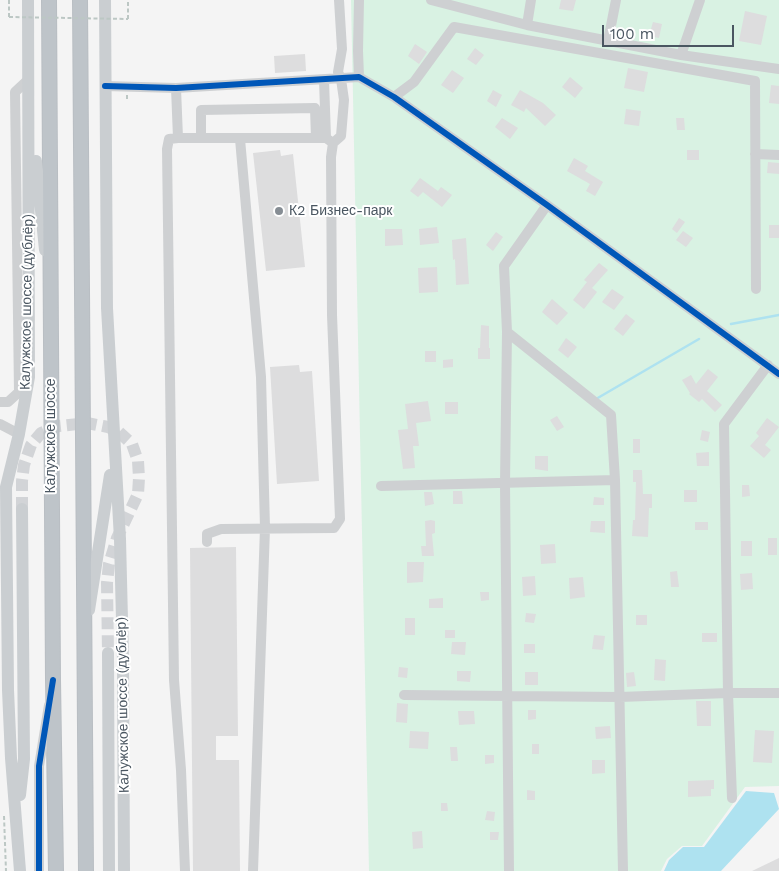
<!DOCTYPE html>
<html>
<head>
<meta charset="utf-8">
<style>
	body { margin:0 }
	#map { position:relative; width:779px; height:871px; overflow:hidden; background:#f4f4f4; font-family:"Work Sans",sans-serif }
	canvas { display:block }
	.scale { position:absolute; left:602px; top:25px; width:132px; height:22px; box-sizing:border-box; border:2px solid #4a5661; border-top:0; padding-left:6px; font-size:15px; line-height:18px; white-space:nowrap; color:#4a5661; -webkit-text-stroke:4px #fff; paint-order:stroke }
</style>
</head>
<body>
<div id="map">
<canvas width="779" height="871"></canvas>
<div class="scale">100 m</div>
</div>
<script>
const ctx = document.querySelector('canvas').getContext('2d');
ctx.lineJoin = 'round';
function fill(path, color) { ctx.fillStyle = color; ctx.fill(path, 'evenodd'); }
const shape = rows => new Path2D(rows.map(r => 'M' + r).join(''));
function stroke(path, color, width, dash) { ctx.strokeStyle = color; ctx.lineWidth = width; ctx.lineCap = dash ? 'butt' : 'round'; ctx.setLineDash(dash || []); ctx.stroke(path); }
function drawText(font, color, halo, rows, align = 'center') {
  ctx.font = font + ' "Work Sans",sans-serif'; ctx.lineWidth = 4; ctx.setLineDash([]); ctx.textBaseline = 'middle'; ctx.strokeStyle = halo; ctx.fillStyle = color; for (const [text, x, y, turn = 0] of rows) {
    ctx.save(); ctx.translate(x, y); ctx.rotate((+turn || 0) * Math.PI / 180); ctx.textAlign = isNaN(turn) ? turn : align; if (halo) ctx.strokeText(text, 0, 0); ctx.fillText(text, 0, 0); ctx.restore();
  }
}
fill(shape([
	[351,0,779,0,779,786,745,787,702,846,682,846,667,859,661,871,369,871]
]), '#d9f2e3');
fill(shape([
	[746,791,774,793,779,809,721,871,664,871,669,860,683,847,704,847]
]), '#aee2f0');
stroke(shape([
	[731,324,779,315],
	[596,399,699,339]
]), '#aee2f0', 2.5);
fill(shape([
	[561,0,576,0,573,11,559,9],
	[745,11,767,16,761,45,739,41],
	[653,22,662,24,659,38,649,36],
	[415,44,427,52,419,64,408,56],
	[475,48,484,55,476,65,467,59],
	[305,54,306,71,275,73,274,56],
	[628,68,648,72,644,92,624,88],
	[452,70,464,78,453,93,441,85],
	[570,77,583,88,575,98,562,87],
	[771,85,779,86,779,104,769,103],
	[493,90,502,95,496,107,487,101],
	[520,90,543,103,556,115,545,126,526,108,524,112,511,105],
	[626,109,641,111,639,126,624,124],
	[502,118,518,128,510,139,495,127],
	[676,118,684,118,685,130,677,130],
	[280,150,281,156,293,154,305,267,266,271,253,153],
	[687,150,699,150,699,160,687,160],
	[574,158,588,166,585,171,603,182,595,196,586,191,590,184,567,171],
	[768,162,779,163,779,174,767,173],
	[420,178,438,191,441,187,452,195,442,207,423,192,418,197,410,191],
	[679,218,685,222,677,233,672,229],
	[769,225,779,225,779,238,769,238],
	[437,227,439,243,420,245,419,229],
	[385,229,402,229,403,245,385,246],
	[683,231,693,238,686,247,676,240],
	[496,232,503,237,493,251,486,245],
	[466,238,469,284,456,285,455,259,453,260,452,240],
	[599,263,608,270,592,288,597,292,584,309,573,300,587,282,584,280],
	[437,267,438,292,419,293,418,268],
	[612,289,624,297,614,310,602,302],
	[552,299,568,313,557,325,542,312],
	[626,314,635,321,623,336,614,329],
	[481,325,489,326,489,348,490,348,490,359,478,359,478,348,480,348],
	[566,338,577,347,568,358,558,350],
	[425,351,436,351,436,362,425,362],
	[453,359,453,367,443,368,443,360],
	[299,365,300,372,312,371,319,481,277,484,270,367],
	[708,369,718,377,707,391,722,405,715,412,702,399,699,402,689,394,690,393,682,380,691,375,696,384],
	[428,401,431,421,416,423,419,446,413,446,415,468,403,469,398,430,408,429,405,404],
	[445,402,458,402,458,414,445,414],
	[557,416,564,427,557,431,550,420],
	[767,418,779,427,765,445,771,450,764,458,750,446,759,436,756,433],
	[702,430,710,432,708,442,700,440],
	[633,439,640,439,640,453,633,453],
	[709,452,709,466,697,466,696,453],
	[535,456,548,456,548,471,535,469],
	[633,470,642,470,643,494,652,494,652,508,649,508,648,537,632,536,633,520,635,520,636,482,633,482],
	[742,485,749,485,750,496,742,497],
	[684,490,697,490,697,502,684,502],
	[453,491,462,491,463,504,453,504],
	[424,492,432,492,434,504,425,506],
	[594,497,604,498,604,505,593,505],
	[431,520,435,521,435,533,432,534,434,556,422,556,421,546,426,546,425,521],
	[591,521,605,521,605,533,590,532],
	[695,522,708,522,708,530,695,530],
	[768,538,777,538,777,555,768,555],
	[741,541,752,541,752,556,741,556],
	[555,544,556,563,541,564,540,545],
	[236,547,238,736,216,736,216,760,239,760,240,871,193,871,190,548],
	[407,562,424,562,423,582,407,583],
	[677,571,679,587,671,587,670,572],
	[752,573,753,589,741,590,740,574],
	[535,576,536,595,523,596,522,577],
	[583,577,585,597,570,599,569,578],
	[480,592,489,592,489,600,481,601],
	[443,598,443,608,429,608,429,599],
	[526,613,536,614,534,623,525,622],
	[636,615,647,615,647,625,636,625],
	[405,618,415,618,415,635,405,635],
	[445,630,455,630,455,638,445,638],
	[702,633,717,633,717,642,702,642],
	[594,635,605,636,603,650,592,649],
	[452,642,466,642,465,655,451,654],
	[524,644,535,644,535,653,524,653],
	[655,659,666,660,665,681,654,680],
	[399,667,408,668,407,678,398,677],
	[457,671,471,671,470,682,457,681],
	[525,672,538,672,538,685,525,685],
	[634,672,636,686,627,687,626,673],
	[696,701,711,701,711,726,697,726],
	[397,703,408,704,407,723,396,722],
	[528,710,536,710,536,719,528,720],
	[458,711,474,711,475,724,459,725],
	[610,726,611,738,596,739,595,727],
	[755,730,774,731,772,763,753,762],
	[410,731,429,732,428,749,409,748],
	[532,744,539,744,539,754,532,754],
	[450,747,457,747,458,761,451,761],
	[485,755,494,755,494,763,485,764],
	[592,760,605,760,605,773,592,774],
	[714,780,714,789,711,789,711,796,688,797,688,781],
	[527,790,535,791,535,800,527,800],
	[441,803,447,803,448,811,441,811],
	[487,811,495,812,494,821,485,820],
	[422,831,423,848,413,849,412,832],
	[490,832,499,832,498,840,490,840],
	[779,858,779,871,752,871]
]), '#ddddde');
stroke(shape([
	[22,509,22,481,24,465,31,445,41,433,59,426,87,423,108,427,119,432,132,444,138,461,139,478,138,494,117,538,109,564,107,583,108,653]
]), '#d2d4d7', 12, [12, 6]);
const highway = shape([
	[49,0,53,680,56,871],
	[80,0,86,871]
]);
stroke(highway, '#b9bec3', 16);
stroke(shape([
	[9,17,9,0],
	[128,19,128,0],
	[127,95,127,101],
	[4,816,6,871]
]), '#bcc7c4', 2, [4, 2.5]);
stroke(shape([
	[431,0,527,25,681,55,779,69],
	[527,25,531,0],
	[608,41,616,0],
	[681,55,700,0],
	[359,77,358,51,359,0],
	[324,80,326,138],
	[105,86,176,88,359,77,394,97,547,205,779,374],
	[176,88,178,138],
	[394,97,414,82,454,27,755,81,756,289],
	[201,138,201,110,315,108,316,138],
	[240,139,261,377,265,528,253,871],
	[333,143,341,136,344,100,341,79,338,72,342,49,339,0],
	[755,154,779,155],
	[507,332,611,415,615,480,623,871],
	[0,402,8,402,19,392,15,92,29,79],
	[0,424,19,434],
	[381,486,615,480],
	[404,695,620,697,728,693,779,693],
	[732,798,728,693,724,424,768,365],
	[39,871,39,766,49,705],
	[185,871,181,770,174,680,167,149,169,139,178,138,326,138,333,143,331,157,332,315,340,519,334,528,221,529,207,534,207,542],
	[509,871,505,484,507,332,504,266,547,205]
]), '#ced0d2', 10);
stroke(shape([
	[105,0,107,308,120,539,123,661,124,871],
	[36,161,45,250],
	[89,610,110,475],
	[108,653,109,871],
	[20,795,24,759,22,509],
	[20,871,11,758,8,690,6,487,19,434,29,377,28,0]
]), '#caced1', 12);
stroke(highway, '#bec4c9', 14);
stroke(shape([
	[9,17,128,19]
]), '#bcc7c4', 2, [4, 2.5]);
stroke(shape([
	[105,86,176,88,359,77,394,97,547,205,779,374],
	[39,871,39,766,53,680]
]), '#0057b8', 6);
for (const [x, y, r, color] of [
	[279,211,5,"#868d94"]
]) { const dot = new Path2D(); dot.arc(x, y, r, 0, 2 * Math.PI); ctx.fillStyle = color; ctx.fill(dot); stroke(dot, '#fff', 2); }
drawText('14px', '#4a5661', '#fff', [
	["К2 Бизнес-парк",289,211]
], 'left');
drawText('14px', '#4a5661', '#fff', [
	["Калужское шоссе (дублёр)",27,302,-89],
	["Калужское шоссе",51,436,-90],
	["Калужское шоссе (дублёр)",123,705,-91]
]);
</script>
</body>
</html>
